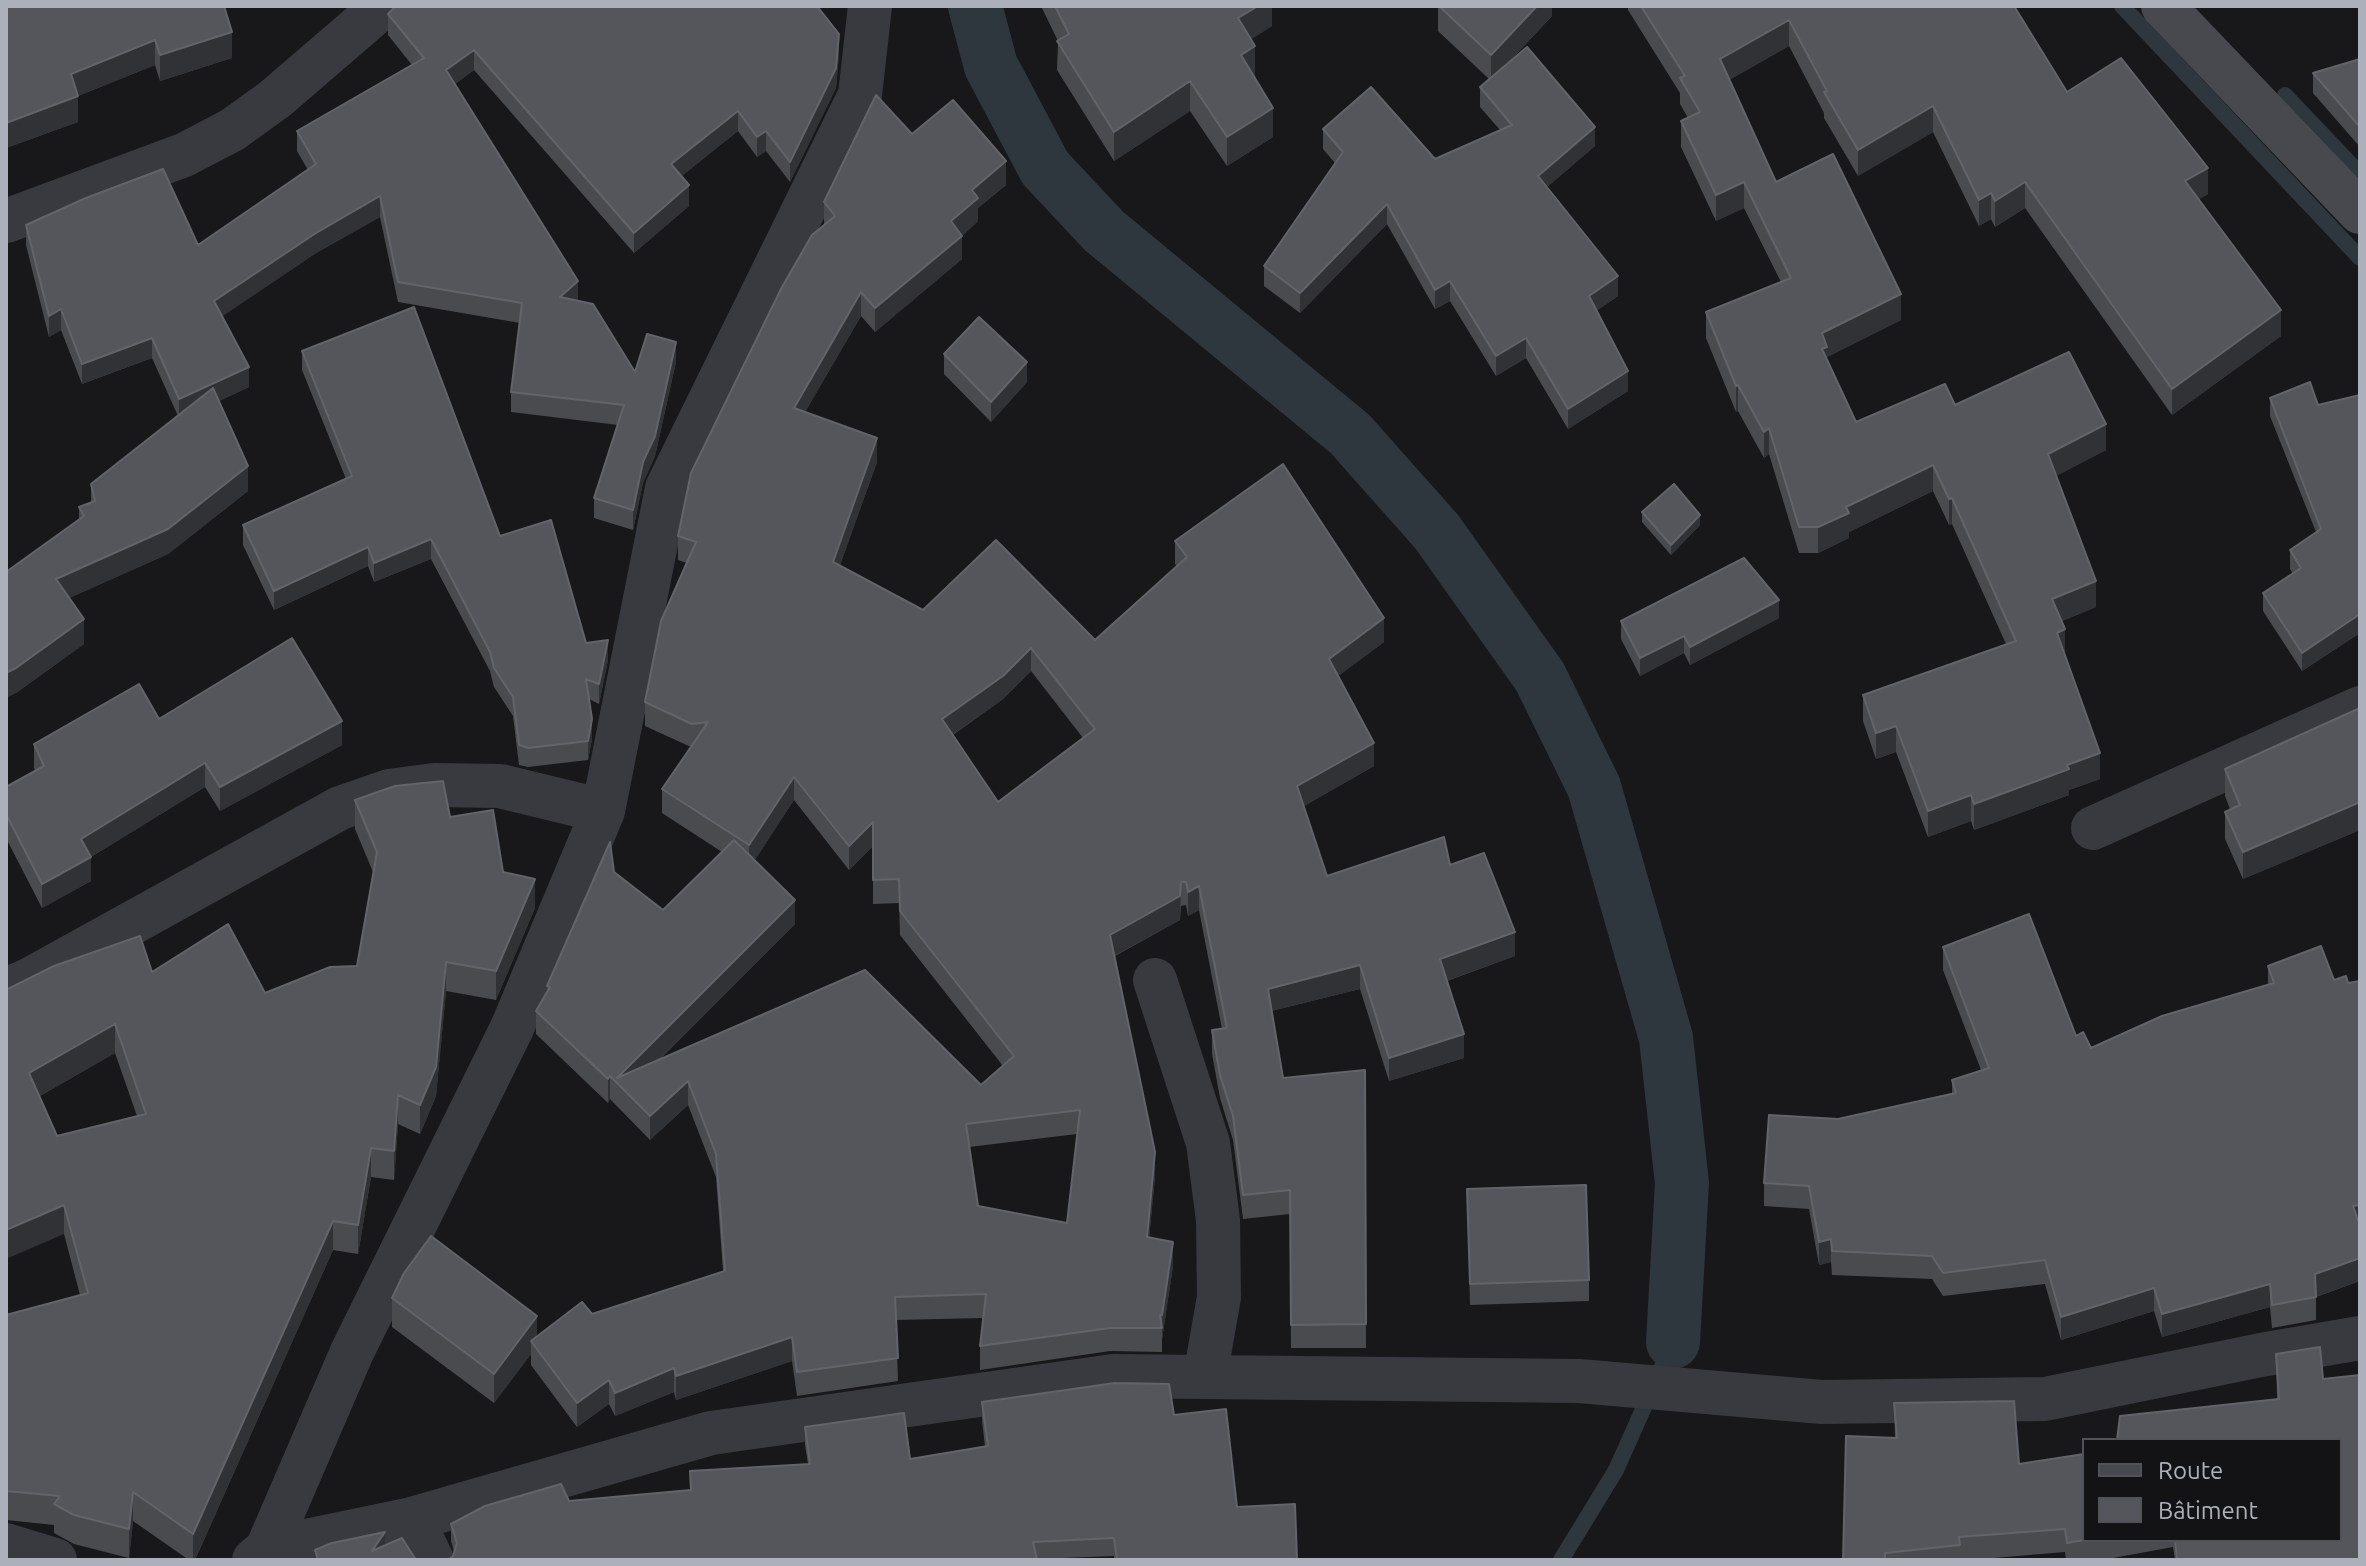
<!DOCTYPE html>
<html>
<head>
<meta charset="utf-8">
<style>
	body { margin:0 }
	#map { position:relative; width:2366px; height:1566px; overflow:hidden; background:#18181a; font-family:Ubuntu,sans-serif }
	canvas { display:block }
	.frame { position:absolute; inset:0; border:8px solid #abb0ba; pointer-events:none }
	.legend { position:absolute; left:2082px; top:1438px; width:260px; height:104px; box-sizing:border-box; background:#131315; border:2px solid #505257; margin:0; padding:10px 14px; list-style:none; font-size:24px; color:#abb0ba }
	.legend li { display:flex; align-items:center; gap:16px; height:40px }
	.legend b { width:40px; border:2px solid #505257 }
</style>
</head>
<body>
<div id="map">
<canvas width="2366" height="1566"></canvas>
<div class="frame"></div>
<ul class="legend">
<li><b style="height:10px;background:#47494f"></b>Route</li>
<li><b style="height:22px;background:#54565b"></b>Bâtiment</li>
</ul>
</div>
<script>
const ctx = document.querySelector('canvas').getContext('2d');
ctx.lineJoin = 'round';
const shape = rows => new Path2D(rows.map(r => 'M' + r).join(''));
function stroke(path, color, width, dash) { ctx.strokeStyle = color; ctx.lineWidth = width; ctx.lineCap = dash ? 'butt' : 'round'; ctx.setLineDash(dash || []); ctx.stroke(path); }
function fill(path, color) { ctx.fillStyle = color; ctx.fill(path, 'evenodd'); }
stroke(shape([
	[2122,6,2360,258],
	[2285,95,2360,174],
	[1561,1560,1616,1470,1673,1342]
]), '#2e373e', 16);
stroke(shape([
	[975,6,991,66,1045,168,1104,231,1350,434,1437,532,1540,677,1594,787,1666,1038,1682,1183,1673,1342]
]), '#2e373e', 54);
stroke(shape([
	[6,221,184,155,232,130,275,99,383,6],
	[2093,828,2360,708],
	[1155,980,1208,1143,1218,1220,1219,1297,1205,1377],
	[6,990,29,980,340,808,389,791,434,785,500,786,603,811],
	[412,1519,432,1560],
	[6,1545,55,1560],
	[267,1549,412,1519,711,1433,1113,1376,1579,1381,1822,1402,2045,1399,2261,1355,2360,1338],
	[254,1560,267,1549,352,1352,512,1028,603,811,667,488,860,95,870,6]
]), '#393a3f', 44);
stroke(shape([
	[2163,6,2360,212]
]), '#47494f', 44);
fill(shape([
	[6,6,232,58,160,81,155,65,78,96,78,122,6,148],
	[1041,6,1272,6,1272,26,1251,39,1255,75,1254,76,1273,137,1227,166,1190,111,1114,161,1057,70,1058,41],
	[1438,6,1552,6,1552,16,1508,63,1595,146,1547,187,1618,296,1596,311,1628,391,1568,429,1526,358,1496,376,1450,301,1435,309,1387,224,1300,313,1264,286,1264,266,1335,163,1323,149,1323,129,1435,159,1500,130,1480,107,1480,87,1489,79,1438,31],
	[1628,6,2014,6,2067,92,2208,194,2199,199,2281,336,2172,415,2025,208,1995,227,1991,219,1979,226,1933,132,1858,176,1824,118,1824,113,1789,46,1729,80,1776,182,1901,320,1827,357,1827,359,1856,422,1955,405,2106,450,2056,476,2096,607,2062,621,2065,655,2100,779,2069,790,2069,795,1974,830,1971,821,1928,837,1896,752,1876,759,1863,721,1863,695,2006,644,1952,524,1949,525,1933,491,1849,532,1849,538,1818,553,1799,553,1769,454,1764,458,1738,411,1736,412,1706,338,1706,312,1781,282,1744,208,1716,221,1681,147,1681,121,1688,118,1680,104,1680,93,1628,10],
	[822,12,839,54,836,88,790,182,766,151,757,157,738,131,681,176,689,206,634,253,474,70,455,84,578,301,635,372,676,362,655,456,643,483,633,530,594,518,594,498,618,425,511,412,511,392,520,323,398,302,380,217,316,253,222,316,249,387,219,401,248,491,168,554,69,598,84,644,16,693,79,519,79,507,91,502,91,484,178,416,152,358,82,384,61,330,49,337,26,245,26,225,198,245,308,170,297,151,297,131,412,65,388,35,388,14],
	[2360,59,2360,147,2313,93,2313,73],
	[912,134,1006,185,978,208,978,221,962,236,962,259,875,332,861,316,805,412,877,462,840,565,923,610,1095,640,1177,566,1175,564,1175,541,1384,642,1338,676,1374,766,1304,806,1327,876,1450,865,1515,956,1447,981,1464,1058,1389,1081,1360,989,1271,1011,1283,1078,1365,1070,1366,1348,1291,1348,1290,1214,1243,1219,1233,1140,1220,1098,1212,1054,1212,1030,1222,1029,1199,910,1188,916,1186,905,1181,906,1180,920,1115,956,1155,1176,1149,1238,1173,1266,1162,1339,1162,1352,1110,1351,980,1370,980,1346,983,1318,896,1320,898,1381,797,1396,792,1361,676,1400,674,1392,615,1416,609,1404,577,1427,531,1365,531,1354,494,1403,392,1327,392,1298,537,1337,592,1314,723,1271,716,1177,688,1105,650,1140,610,1099,608,1103,536,1034,536,1011,547,993,547,986,614,872,663,910,722,852,662,813,662,789,691,747,645,726,645,702,687,563,678,560,678,536,824,225,824,202],
	[1031,671,1083,738,998,802,953,735,1003,699],
	[794,800,849,870,873,846,873,904,899,903,900,935,1003,1066,981,1085,659,1060,795,924,754,861],
	[1077,1134,1067,1223,978,1206,969,1147],
	[302,351,500,536,586,643,608,660,599,704,589,699,592,739,588,760,528,767,519,765,513,716,494,687,490,671,431,559,374,582,368,566,274,610,243,545,243,525,346,479,302,370],
	[944,354,1027,382,991,422,944,374],
	[2360,395,2360,633,2302,671,2263,611,2263,593,2293,574,2290,569,2290,550,2316,532,2270,416,2270,398,2318,405],
	[1642,512,1700,525,1671,555,1642,522],
	[1779,618,1690,665,1684,653,1640,676,1621,639,1621,621],
	[2360,708,2360,830,2243,879,2225,839,2225,812,2230,809,2225,796,2225,769],
	[159,719,342,745,220,811,205,787,91,857,91,881,42,908,6,838,6,787,35,771,34,768,34,744],
	[355,800,450,817,535,908,496,1000,446,991,436,1096,420,1134,398,1124,394,1180,371,1177,358,1254,333,1250,195,1560,189,1560,133,1521,129,1558,74,1544,54,1533,54,1525,6,1520,6,1315,80,1295,64,1234,6,990,152,972,265,993,357,966,373,872,355,829],
	[115,1053,137,1116,57,1136,40,1096],
	[2321,946,2360,1281,2316,1297,2316,1320,2272,1328,2270,1307,2162,1337,2154,1311,2061,1340,2045,1284,1943,1296,1932,1279,1832,1275,1831,1262,1819,1265,1809,1209,1764,1206,1764,1183,1838,1119,1952,1093,1952,1080,1981,1070,1943,970,1943,947,2076,1036,2091,1048,2268,985,2268,966],
	[1467,1189,1589,1280,1589,1301,1470,1305],
	[2276,1354,2323,1379,2360,1560,2175,1560,2173,1547,2102,1560,2066,1560,2065,1552,1970,1560,1843,1560,1895,1437,1894,1403,2019,1464,2084,1540,2340,1540,2277,1399],
	[982,1402,1174,1415,1237,1507,1297,1560,1114,1560,1114,1556,1037,1559,453,1556,454,1552,451,1541,451,1524,569,1501,690,1491,690,1471,808,1464,805,1445,805,1427,910,1459,985,1447,982,1420]
]), '#494b4f');
fill(shape([
	[1258,6,1272,6,1272,26,1238,48,1238,18],
	[1537,6,1552,6,1552,16,1491,81,1491,55],
	[1789,20,1789,46,1720,85,1720,59],
	[232,32,232,58,160,81,160,55],
	[839,34,839,54,836,88,790,182,790,162],
	[155,40,155,65,78,96,78,122,6,148,6,123,71,74],
	[1255,46,1255,75,1241,84,1241,55],
	[474,50,474,70,446,90,446,70],
	[1190,81,1190,111,1114,161,1114,132],
	[1933,106,1933,132,1858,176,1858,150],
	[1273,108,1273,137,1227,166,1227,137],
	[738,111,738,131,671,185,671,164],
	[1595,127,1595,146,1538,195,1538,176],
	[766,131,766,151,757,157,757,137],
	[1006,161,1006,185,978,208,978,221,962,236,962,259,875,332,875,308,951,221,972,190],
	[2208,168,2208,194,2185,207,2185,181],
	[1744,182,1744,208,1716,221,1716,195],
	[2025,182,2025,208,1995,227,1995,201],
	[689,185,689,206,634,253,634,233],
	[1991,193,1991,219,1979,226,1979,200],
	[380,196,380,217,316,253,214,322,214,301,316,233],
	[1387,204,1387,224,1300,313,1300,293],
	[1618,276,1618,296,1589,316,1589,296],
	[578,281,578,301,560,297],
	[1450,281,1450,301,1435,309,1435,290],
	[861,292,861,316,794,431,794,408],
	[1901,294,1901,320,1827,357,1827,373,1822,375,1822,333],
	[61,309,61,330,49,337,49,316],
	[2281,310,2281,336,2172,415,2172,389],
	[152,338,152,358,82,384,82,364],
	[1526,338,1526,358,1496,376,1496,356],
	[676,342,676,362,655,456,643,483,633,530,633,510,643,462],
	[1027,362,1027,382,991,422,991,402],
	[249,367,249,387,179,420,179,399],
	[1628,371,1628,391,1568,429,1568,409],
	[1738,385,1738,411,1736,412,1736,386],
	[2106,424,2106,450,2048,480,2048,454],
	[1769,428,1769,454,1764,458,1764,432],
	[877,438,877,462,833,585,833,562],
	[1933,465,1933,491,1849,532,1849,538,1818,553,1818,527,1846,507],
	[248,466,248,491,168,554,56,604,56,579],
	[1952,498,1952,524,1949,525,1949,499],
	[1700,515,1700,525,1671,555,1671,545],
	[431,539,431,559,374,582,374,563],
	[368,547,368,566,274,610,274,591],
	[2096,581,2096,607,2052,625,2052,599],
	[1779,600,1779,618,1690,665,1690,647],
	[2360,614,2360,633,2302,671,2302,653],
	[1384,618,1384,642,1329,683,1329,659],
	[84,619,84,644,16,693,6,698,6,673],
	[2065,629,2065,655,2057,633],
	[1684,636,1684,653,1640,676,1640,658],
	[608,640,608,660,599,704,599,684],
	[1031,648,1031,671,1003,699,942,742,942,719],
	[592,719,592,739,588,760,588,741],
	[342,721,342,745,220,811,220,787],
	[1896,726,1896,752,1876,759,1876,733],
	[1374,743,1374,766,1297,810,1297,786],
	[2100,753,2100,779,2069,790,2069,795,1974,830,1974,804,2067,765],
	[205,763,205,787,89,858,91,857,91,881,42,908,42,884,81,839],
	[794,777,794,800,749,869,749,845],
	[1971,795,1971,821,1928,837,1928,811],
	[2360,802,2360,830,2243,879,2243,852],
	[873,822,873,846,849,870,849,846],
	[535,879,535,908,496,1000,496,971],
	[1181,882,1180,920,1110,958,1110,935],
	[1199,886,1199,910,1188,916,1188,892],
	[795,900,795,924,626,1092,617,1078],
	[1515,932,1515,956,1440,983,1440,959],
	[446,962,446,991,436,1096,420,1134,420,1105],
	[1360,965,1360,989,1268,1012,1268,989],
	[115,1024,115,1053,29,1102,29,1073],
	[1464,1034,1464,1058,1389,1081,1389,1058],
	[610,1076,610,1099,608,1103,608,1079],
	[688,1081,688,1105,650,1140,650,1116],
	[398,1095,398,1124,394,1180,394,1151],
	[371,1148,371,1177,358,1254,358,1225],
	[1155,1152,1155,1176,1147,1261,1147,1237],
	[64,1205,64,1234,6,1259,6,1230],
	[2360,1205,2360,1228,2353,1206],
	[333,1221,333,1250,195,1560,193,1560,193,1534],
	[1831,1239,1831,1262,1819,1265,1819,1242],
	[1173,1242,1173,1266,1162,1339,1162,1315],
	[2360,1258,2360,1281,2315,1297,2315,1274],
	[2270,1284,2270,1307,2162,1337,2162,1314],
	[2154,1288,2154,1311,2061,1340,2061,1317],
	[537,1316,537,1345,531,1341,531,1354,494,1403,494,1374],
	[792,1337,792,1361,676,1400,676,1376],
	[674,1368,674,1392,615,1416,615,1393],
	[609,1380,609,1404,577,1427,577,1403],
	[133,1492,133,1521,129,1558,129,1529],
	[385,1532,385,1550,372,1551]
]), '#313235');
const building = shape([
	[6,6,224,6,232,32,160,55,155,40,71,74,78,96,6,123,6,6],
	[396,6,817,6,839,34,836,68,790,162,766,131,757,137,738,111,671,164,689,185,634,233,474,50,446,70,578,281,560,297,593,304,635,372,647,334,676,342,655,436,643,462,633,510,594,498,624,405,511,392,522,303,398,282,380,196,316,233,214,301,249,367,179,399,152,338,82,364,61,309,49,316,26,225,86,198,163,169,198,245,316,164,297,131,424,58,388,14,396,6],
	[1055,6,1258,6,1238,18,1255,46,1241,55,1273,108,1227,137,1190,81,1114,132,1057,41,1069,34,1055,6],
	[1439,6,1537,6,1491,55,1439,6],
	[1641,6,2014,6,2067,92,2121,58,2208,168,2185,181,2281,310,2172,389,2025,182,1995,201,1991,193,1979,200,1933,106,1858,150,1824,92,1827,91,1789,20,1720,59,1776,182,1833,154,1901,294,1822,333,1827,347,1822,349,1856,422,1945,384,1955,405,2069,352,2106,424,2048,454,2096,581,2052,599,2065,629,2057,633,2100,753,2067,765,2069,769,1974,804,1971,795,1928,811,1896,726,1876,733,1863,695,2016,641,1952,498,1949,499,1933,465,1846,507,1849,513,1818,527,1799,527,1769,428,1764,432,1738,385,1736,386,1706,312,1791,278,1744,182,1716,195,1681,121,1700,112,1680,78,1685,76,1641,6],
	[1527,47,1595,127,1538,176,1618,276,1589,296,1628,371,1568,409,1526,338,1496,356,1450,281,1435,290,1387,204,1300,293,1264,266,1343,152,1323,129,1371,87,1435,159,1512,125,1480,87,1527,47],
	[2360,59,2360,127,2313,73,2360,59],
	[876,95,912,134,953,100,1006,161,972,190,978,198,951,221,962,236,875,308,861,292,794,408,877,438,833,562,923,610,996,540,1095,640,1187,557,1175,541,1283,464,1384,618,1329,659,1374,743,1297,786,1327,876,1444,837,1450,865,1484,853,1515,932,1440,959,1464,1034,1389,1058,1360,965,1268,989,1283,1078,1365,1070,1366,1324,1291,1325,1290,1190,1243,1195,1233,1116,1220,1075,1212,1030,1227,1028,1199,886,1188,892,1186,882,1181,882,1180,896,1110,935,1155,1152,1147,1237,1173,1242,1162,1315,1160,1315,1162,1328,1110,1328,980,1346,986,1294,895,1297,898,1358,797,1372,792,1337,676,1376,674,1368,615,1393,609,1380,577,1403,531,1341,582,1302,592,1314,725,1271,716,1154,688,1081,650,1116,610,1076,608,1079,536,1011,550,987,547,986,610,842,614,872,663,910,734,840,795,900,617,1078,865,970,981,1085,1014,1056,900,911,899,879,873,880,873,822,849,846,794,777,749,845,662,789,708,722,692,724,645,702,661,621,696,542,678,536,691,473,782,287,812,235,835,216,824,202,876,95],
	[1031,648,1095,729,998,802,942,719,1003,676,1031,648],
	[1080,1110,1067,1223,978,1206,966,1124,1080,1110],
	[414,307,500,536,551,520,586,643,608,640,599,684,586,679,592,719,588,741,528,748,519,745,513,697,494,668,490,652,431,539,374,563,368,547,274,591,243,525,352,476,302,351,414,307],
	[979,317,1027,362,991,402,944,354,979,317],
	[2310,382,2318,405,2360,395,2360,614,2302,653,2263,593,2301,568,2290,550,2321,529,2270,398,2310,382],
	[213,388,248,466,168,529,56,579,84,619,16,668,6,673,6,572,84,516,79,507,95,501,91,484,213,388],
	[1674,484,1700,515,1671,545,1642,512,1674,484],
	[1744,558,1779,600,1690,647,1684,636,1640,658,1621,621,1744,558],
	[292,638,342,721,220,787,205,763,81,839,91,857,42,884,6,814,6,787,44,766,34,744,139,684,159,719,292,638],
	[2360,708,2360,802,2243,852,2225,812,2240,805,2225,769,2360,708],
	[443,781,450,817,493,810,503,872,535,879,496,971,446,962,436,1067,420,1105,398,1095,394,1151,371,1148,358,1225,333,1221,193,1534,133,1492,129,1529,74,1515,54,1504,60,1496,6,1491,6,1315,88,1293,64,1205,6,1230,6,990,54,966,140,936,152,972,228,924,265,993,330,967,357,966,377,852,355,800,395,786,443,781],
	[115,1024,146,1114,57,1136,29,1073,115,1024],
	[2029,914,2076,1036,2083,1032,2091,1048,2162,1016,2274,983,2268,966,2321,946,2334,980,2346,976,2348,983,2360,981,2360,1205,2353,1206,2360,1226,2360,1258,2315,1274,2316,1297,2272,1305,2270,1284,2162,1314,2154,1288,2061,1317,2045,1260,1943,1273,1932,1256,1832,1251,1831,1239,1819,1242,1809,1186,1764,1183,1769,1115,1838,1119,1956,1093,1952,1080,1989,1068,1943,947,2029,914],
	[1586,1185,1589,1280,1470,1284,1467,1189,1586,1185],
	[431,1236,537,1316,494,1374,392,1298,404,1273,431,1236],
	[2320,1347,2323,1379,2360,1375,2360,1560,2177,1560,2175,1540,2340,1540,2340,1440,2117,1440,2120,1416,2279,1399,2276,1354,2320,1347],
	[1115,1383,1169,1384,1174,1415,1226,1409,1237,1507,1295,1504,1297,1560,1117,1560,1114,1538,1033,1542,1037,1560,448,1560,453,1556,457,1543,451,1524,485,1506,561,1484,569,1501,691,1490,690,1471,810,1464,805,1427,904,1413,910,1459,988,1446,982,1402,1115,1383],
	[2014,1401,2019,1464,2084,1454,2084,1540,2067,1543,2065,1529,1959,1537,1960,1545,1885,1553,1885,1560,1843,1560,1846,1436,1897,1438,1894,1403,2014,1401],
	[385,1532,372,1551,402,1538,416,1560,318,1560,315,1550,332,1543,385,1532]
]);
fill(building, '#54565b');
stroke(building, '#62646a', 2);
</script>
</body>
</html>
